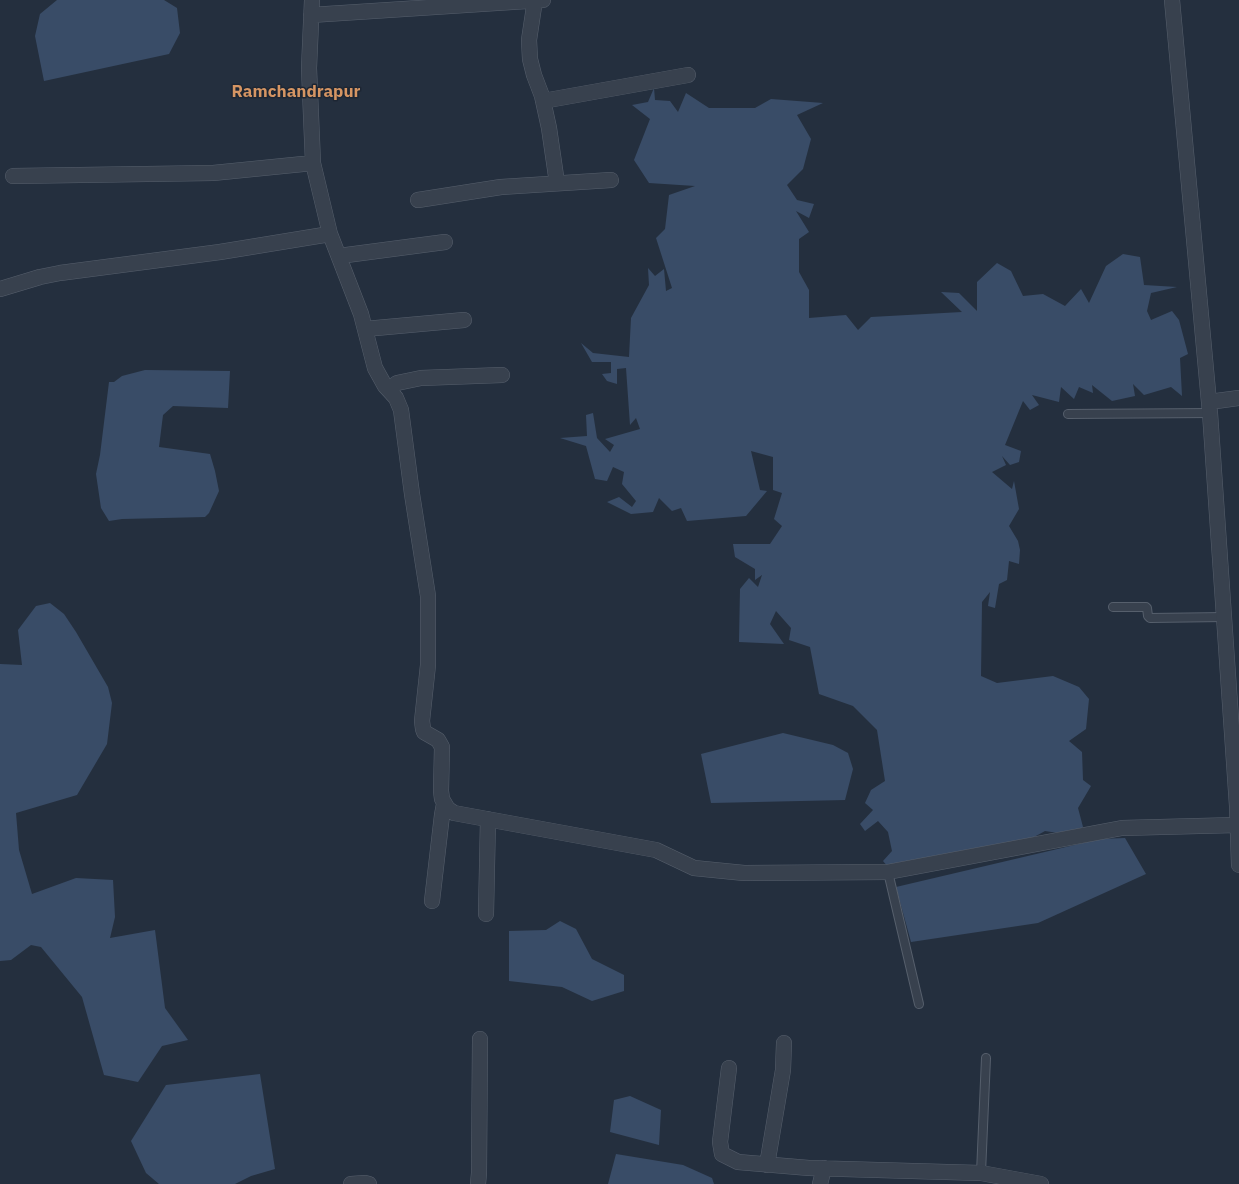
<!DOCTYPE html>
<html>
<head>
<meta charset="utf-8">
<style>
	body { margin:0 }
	canvas { display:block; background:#242f3e }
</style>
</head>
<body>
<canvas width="1239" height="1184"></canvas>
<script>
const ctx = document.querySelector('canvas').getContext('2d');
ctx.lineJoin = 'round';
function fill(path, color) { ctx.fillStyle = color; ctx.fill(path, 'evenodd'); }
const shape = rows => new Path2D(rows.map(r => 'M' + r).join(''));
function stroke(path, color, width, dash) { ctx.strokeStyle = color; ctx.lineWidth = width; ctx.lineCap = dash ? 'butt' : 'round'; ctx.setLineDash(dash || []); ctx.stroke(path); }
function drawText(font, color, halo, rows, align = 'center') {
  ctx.font = font + ' "IBM Plex Sans",sans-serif'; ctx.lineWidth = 3; ctx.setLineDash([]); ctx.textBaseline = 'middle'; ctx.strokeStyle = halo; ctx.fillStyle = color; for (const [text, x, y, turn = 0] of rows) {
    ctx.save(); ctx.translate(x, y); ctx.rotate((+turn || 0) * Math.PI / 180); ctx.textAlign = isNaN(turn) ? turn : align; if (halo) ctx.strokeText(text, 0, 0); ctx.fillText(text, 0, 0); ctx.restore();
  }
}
fill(shape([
	[57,0,164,0,177,8,180,33,169,54,44,81,35,36,40,14],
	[654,88,655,100,670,101,678,112,686,93,709,108,755,108,771,99,823,103,797,115,811,139,803,169,787,185,797,200,814,204,809,218,796,211,809,232,799,239,799,272,809,290,809,318,846,315,858,330,871,317,962,312,941,292,959,293,977,311,977,282,997,263,1011,271,1023,296,1043,294,1065,306,1081,289,1089,303,1106,266,1123,254,1140,257,1144,285,1177,287,1151,293,1147,311,1151,320,1172,311,1179,320,1188,354,1180,358,1182,396,1171,387,1144,395,1133,384,1135,396,1112,401,1092,385,1093,393,1079,387,1074,399,1061,387,1059,402,1032,395,1039,405,1030,410,1023,401,1005,445,1021,451,1019,462,1010,465,1002,456,1006,465,992,472,1012,489,1014,481,1019,509,1009,526,1018,541,1020,550,1019,564,1009,561,1007,580,999,584,995,608,988,606,990,592,982,602,981,676,997,683,1053,676,1079,687,1089,699,1086,729,1069,741,1082,752,1083,780,1091,786,1078,808,1083,827,1071,835,1045,831,1014,848,889,868,883,861,892,851,888,832,878,821,865,831,860,824,873,810,865,803,871,790,885,781,877,730,853,706,819,694,810,647,789,640,791,628,776,611,770,624,784,644,739,642,740,589,749,578,758,587,762,575,755,580,755,569,735,557,733,544,770,544,782,526,774,519,782,493,773,490,773,457,751,451,760,490,767,491,746,516,687,521,681,508,672,511,659,498,653,512,631,514,607,502,619,497,632,507,636,501,622,484,624,472,613,467,607,481,595,479,586,446,560,438,587,436,586,415,593,413,597,438,610,452,614,445,605,439,640,429,636,418,630,425,626,368,617,369,617,384,607,381,602,374,611,373,611,362,592,362,581,343,593,353,629,357,631,318,649,285,648,268,655,276,664,269,666,291,672,288,656,238,665,229,669,195,695,186,649,183,634,160,650,119,632,105,648,102],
	[145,370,230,371,228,408,173,406,163,415,159,447,210,454,215,471,219,491,209,513,205,517,122,519,109,521,101,508,96,474,100,455,109,382,114,382,122,376],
	[50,603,64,614,76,632,108,687,112,703,107,744,77,795,16,813,19,850,32,894,76,878,113,880,115,917,110,938,155,930,165,1008,188,1040,162,1046,138,1082,104,1075,82,997,41,947,31,945,11,960,0,961,0,664,22,665,18,630,36,606],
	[783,733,833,745,848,753,853,769,845,800,711,803,701,754],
	[1125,838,1146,874,1038,923,911,942,896,887,1100,839],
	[560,921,576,929,592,959,624,975,624,991,592,1001,562,987,509,981,509,931,546,930],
	[260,1074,275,1169,251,1176,235,1184,159,1184,146,1173,131,1141,166,1085],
	[630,1096,661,1110,659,1145,610,1132,614,1100],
	[616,1154,683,1165,712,1178,714,1184,608,1184]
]), '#394c67');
const service = shape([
	[1068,414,1210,413],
	[1113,607,1146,607,1147,608,1148,616,1150,618,1224,617],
	[888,872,919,1004],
	[981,1173,986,1058]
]);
const minor = shape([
	[312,0,309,68,313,163,330,234,361,314,375,368,385,386,396,398,401,410,412,494,428,596,428,665,422,721,423,729,424,732,438,740,442,747,441,791,442,799,448,809,454,813,656,850,694,868,744,873,888,872,1122,828,1237,825],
	[535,0,529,40,530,59,534,75,542,96,549,128,557,183],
	[1172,0,1210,413,1237,806,1239,865],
	[311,15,543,0],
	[543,101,688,75],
	[13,176,213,173,313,163],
	[418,200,501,187,611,180],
	[339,256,445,242],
	[0,289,40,277,60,273,220,252,330,234],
	[365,329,464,320],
	[389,390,397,383,421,378,502,375],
	[1209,402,1239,398],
	[432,901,442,815,444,804],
	[486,914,488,819],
	[729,1068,720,1142,722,1154,738,1162,809,1168,981,1173,1041,1184],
	[767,1165,783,1070,784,1043],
	[351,1184,365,1183,369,1184],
	[478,1184,479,1173,480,1039],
	[820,1184,824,1168]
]);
stroke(service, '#565f6c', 10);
stroke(minor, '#565f6c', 16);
stroke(service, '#38414e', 8);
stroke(minor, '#38414e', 15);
drawText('bold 17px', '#d59563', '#1d2633', [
	["Ramchandrapur",296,92]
]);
</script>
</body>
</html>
